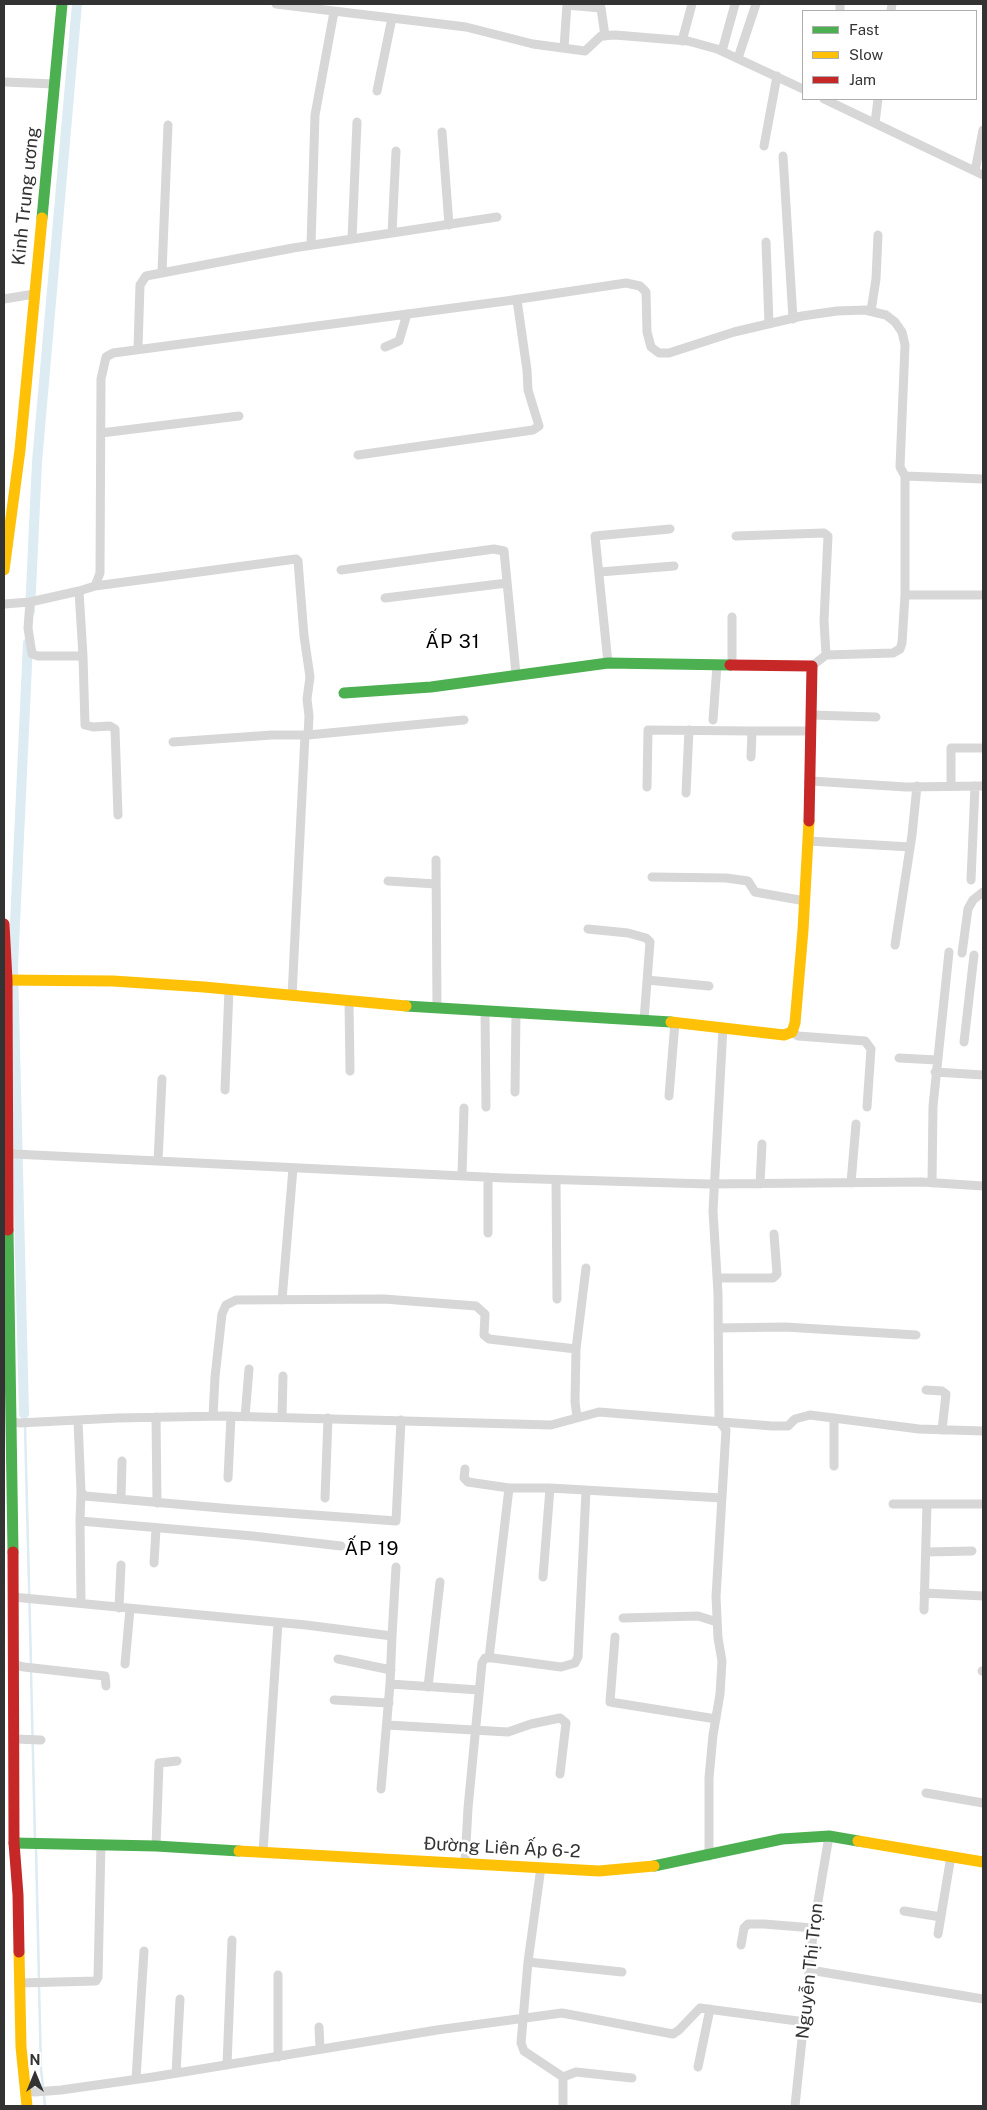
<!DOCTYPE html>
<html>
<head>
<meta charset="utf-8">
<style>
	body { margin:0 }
	#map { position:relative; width:987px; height:2110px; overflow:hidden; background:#fff; font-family:"Public Sans",sans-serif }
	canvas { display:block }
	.frame { position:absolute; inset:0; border:5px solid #333; pointer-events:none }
	.legend { position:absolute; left:802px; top:10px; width:175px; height:90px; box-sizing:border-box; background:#fff; border:1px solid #adadad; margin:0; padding:6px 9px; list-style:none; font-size:15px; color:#333 }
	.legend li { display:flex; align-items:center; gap:10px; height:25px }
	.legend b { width:25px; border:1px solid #adadad }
	.north { position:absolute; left:10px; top:2050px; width:50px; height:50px; -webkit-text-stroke:4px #fff; paint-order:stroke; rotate:0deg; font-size:14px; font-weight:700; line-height:20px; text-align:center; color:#333 }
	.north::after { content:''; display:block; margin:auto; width:18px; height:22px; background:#333; clip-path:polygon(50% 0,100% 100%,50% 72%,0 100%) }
</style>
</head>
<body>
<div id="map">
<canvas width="987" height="2110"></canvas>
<div class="frame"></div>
<ul class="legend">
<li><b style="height:6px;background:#4caf50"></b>Fast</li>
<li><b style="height:6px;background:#ffc107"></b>Slow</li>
<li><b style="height:6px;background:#c62828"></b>Jam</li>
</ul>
<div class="north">N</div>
</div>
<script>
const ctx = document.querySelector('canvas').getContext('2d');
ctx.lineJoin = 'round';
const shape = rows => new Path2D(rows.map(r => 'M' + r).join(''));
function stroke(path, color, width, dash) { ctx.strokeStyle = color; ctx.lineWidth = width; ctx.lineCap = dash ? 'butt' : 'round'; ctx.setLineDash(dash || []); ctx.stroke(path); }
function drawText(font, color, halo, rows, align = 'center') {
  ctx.font = font + ' "Public Sans",sans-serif'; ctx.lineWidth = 5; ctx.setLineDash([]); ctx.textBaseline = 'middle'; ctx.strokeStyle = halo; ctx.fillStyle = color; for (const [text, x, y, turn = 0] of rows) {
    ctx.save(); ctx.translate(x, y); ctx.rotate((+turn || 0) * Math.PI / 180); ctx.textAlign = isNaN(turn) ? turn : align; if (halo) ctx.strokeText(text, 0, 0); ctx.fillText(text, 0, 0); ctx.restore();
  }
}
stroke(shape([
	[25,1426,31,1665],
	[31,1671,35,1840],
	[36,1848,39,1980],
	[39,1985,41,2069,45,2106]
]), '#ddebf3', 2.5);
stroke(shape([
	[30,611,37,462,77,4],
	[24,1414,13,967,28,643]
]), '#ddebf3', 10);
stroke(shape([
	[276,4,466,27,533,44,585,51,601,36,615,35,688,41,717,49,803,89],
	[567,5,601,8,605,36],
	[840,11,840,4],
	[891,11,892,4],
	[682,41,692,4],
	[564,48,567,4],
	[722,51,735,4],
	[738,58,756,4],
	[4,82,55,84],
	[377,91,392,18],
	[824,99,983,175],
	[875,123,878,99],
	[442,132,449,225],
	[764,146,777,76],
	[783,156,793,319],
	[975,171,983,130],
	[392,233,396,151],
	[352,239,357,122],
	[766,242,769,324],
	[311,245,315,115,334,12],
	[162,272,168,125],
	[4,299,34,294],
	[871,311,876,279,878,235],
	[385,347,399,341,407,314],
	[138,348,140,285,146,276,293,248,497,217],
	[101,433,239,416],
	[358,455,533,430,539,426,528,390,527,370,517,300],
	[905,476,983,479],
	[736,536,824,533,828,536,824,621,826,655],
	[341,570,494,549,504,551,516,674],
	[600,572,674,566],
	[95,586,296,559,298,561,304,636,310,677,307,699,309,716,308,735],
	[79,591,83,656],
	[385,598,507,583],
	[30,602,28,628,32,654,38,656,83,656,85,725,93,727,110,726,115,729,118,815],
	[4,604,30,602,79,591,95,586,100,573,101,379,106,357,113,353,506,301,626,283,640,286,646,292,647,332,651,347,659,353,669,353,734,332,802,316,837,311,865,310,886,315,895,322,902,332,905,345,900,467,905,476,905,595,983,595],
	[732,617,732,665],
	[608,663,595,536,670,529],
	[812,666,826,655,893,653,900,649,902,643,905,595],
	[811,715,876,717],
	[713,720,717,665],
	[173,742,272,735,308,735,464,720],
	[751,757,752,731,811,731],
	[811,781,906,787,983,786],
	[951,786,951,748,983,748],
	[647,787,648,730,752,731],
	[686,793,689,730],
	[808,841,910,847],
	[436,860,437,1008],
	[652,877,726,878,748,881,755,892,805,901],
	[971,880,975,786],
	[388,881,436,884],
	[588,929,628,933,646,938,650,942,644,1020],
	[895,945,912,835,917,786],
	[962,953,968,909,973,900,983,892],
	[647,980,709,986],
	[292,996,305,735],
	[349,1001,350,1071],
	[485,1011,486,1107],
	[792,1032,798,1036,865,1041,871,1049,867,1107],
	[964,1042,974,955],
	[899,1058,937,1060],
	[935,1072,983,1075],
	[225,1090,229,989],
	[515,1092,516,1013],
	[669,1096,675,1022],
	[7,1151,14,1154,504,1178,708,1184,922,1182,983,1186],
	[158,1161,162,1079],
	[462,1176,464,1108],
	[556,1180,557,1299],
	[851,1183,856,1124],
	[932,1183,933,1106,949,952],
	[760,1184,762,1144],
	[488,1233,488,1177],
	[717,1278,773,1278,777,1274,774,1234],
	[282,1300,293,1168],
	[718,1328,785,1327,916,1335],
	[576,1349,586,1268],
	[926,1390,942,1391,946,1394,942,1430],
	[213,1416,215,1377,222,1314,226,1305,236,1300,384,1299,476,1306,485,1314,484,1335,489,1339,576,1349,575,1402,577,1417],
	[156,1417,157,1503],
	[245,1417,249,1369],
	[282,1417,283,1376],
	[78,1420,81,1492,85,1496,232,1509,396,1521,401,1420],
	[11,1421,19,1423,117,1418,224,1416,551,1425,599,1412,772,1426,788,1426,795,1419,810,1415,919,1429,983,1431],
	[834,1466,834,1418],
	[465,1469,464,1478,468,1482,509,1488],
	[228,1478,231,1416],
	[81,1492,80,1521,253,1536,341,1546],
	[325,1498,328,1418],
	[121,1499,122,1461],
	[893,1504,927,1504],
	[80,1521,81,1603],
	[926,1552,972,1551],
	[154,1563,156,1529],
	[543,1577,550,1488],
	[924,1593,983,1596],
	[13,1597,306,1625,392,1636,396,1567],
	[119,1608,121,1565],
	[924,1610,927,1504,983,1504],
	[623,1618,698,1616,717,1622],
	[615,1637,610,1702,716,1719],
	[489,1658,509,1488,550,1488,722,1498],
	[338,1659,391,1670],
	[125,1664,130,1609],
	[15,1665,24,1667,105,1676,106,1686],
	[982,1671,983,1671],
	[390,1684,479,1690],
	[428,1687,440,1582],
	[334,1700,389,1703],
	[387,1725,508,1732,531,1724,560,1718,566,1723,560,1774],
	[15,1739,41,1740],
	[381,1789,390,1684,392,1636],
	[926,1793,983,1803],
	[156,1846,159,1763,177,1761],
	[263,1852,278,1623],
	[709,1856,709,1778,713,1735,720,1694,722,1661,718,1638,716,1597,726,1430,719,1421,718,1293,713,1211,723,1027],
	[465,1863,468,1808,482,1663,485,1658,493,1658,561,1667,575,1663,578,1657,586,1491],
	[541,1867,528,1962,521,2043,524,2051,563,2077,563,2106],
	[904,1911,941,1917],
	[938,1934,951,1856],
	[741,1945,744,1928,748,1924,764,1924,813,1928],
	[528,1962,622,1972],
	[810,1970,983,1999],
	[19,1983,96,1981,98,1977,101,1844],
	[319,2027,320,2049],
	[278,2057,278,1975],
	[227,2065,232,1940],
	[698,2067,710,2009],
	[176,2073,180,1999],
	[563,2077,576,2072,632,2078],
	[136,2079,144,1951],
	[26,2090,35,2092,61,2090,153,2077,437,2030,562,2013,673,2034,679,2030,700,2008,805,2022],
	[795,2106,814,1925,829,1836]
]), '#d7d7d7', 9);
stroke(shape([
	[42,218,62,4],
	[344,693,431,687,608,663,730,665],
	[406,1006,671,1022],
	[8,1230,13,1552],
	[14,1843,156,1846,239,1851],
	[654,1866,782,1839,829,1836,858,1841]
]), '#4caf50', 11);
stroke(shape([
	[4,570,20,450,42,218],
	[4,980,113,981,204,987,406,1006],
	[671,1022,784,1035,792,1032,795,1023,803,930,809,821],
	[858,1841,983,1862],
	[239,1851,599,1871,654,1866],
	[19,1952,21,2047,27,2106]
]), '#ffc107', 11);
stroke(shape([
	[730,665,812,666,809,821],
	[4,924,7,980,8,1230],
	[13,1552,14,1843,18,1895,19,1952]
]), '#c62828', 11);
drawText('18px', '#333', '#fff', [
	["Kinh Trung ương",26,196,-84],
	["Đường Liên Ấp 6-2",502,1848,3],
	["Nguyễn Thị Trọn",810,1971,-84]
]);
ctx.letterSpacing = '1px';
drawText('19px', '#000', '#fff', [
	["ẤP 31",453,642],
	["ẤP 19",372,1549]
]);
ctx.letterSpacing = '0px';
</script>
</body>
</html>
